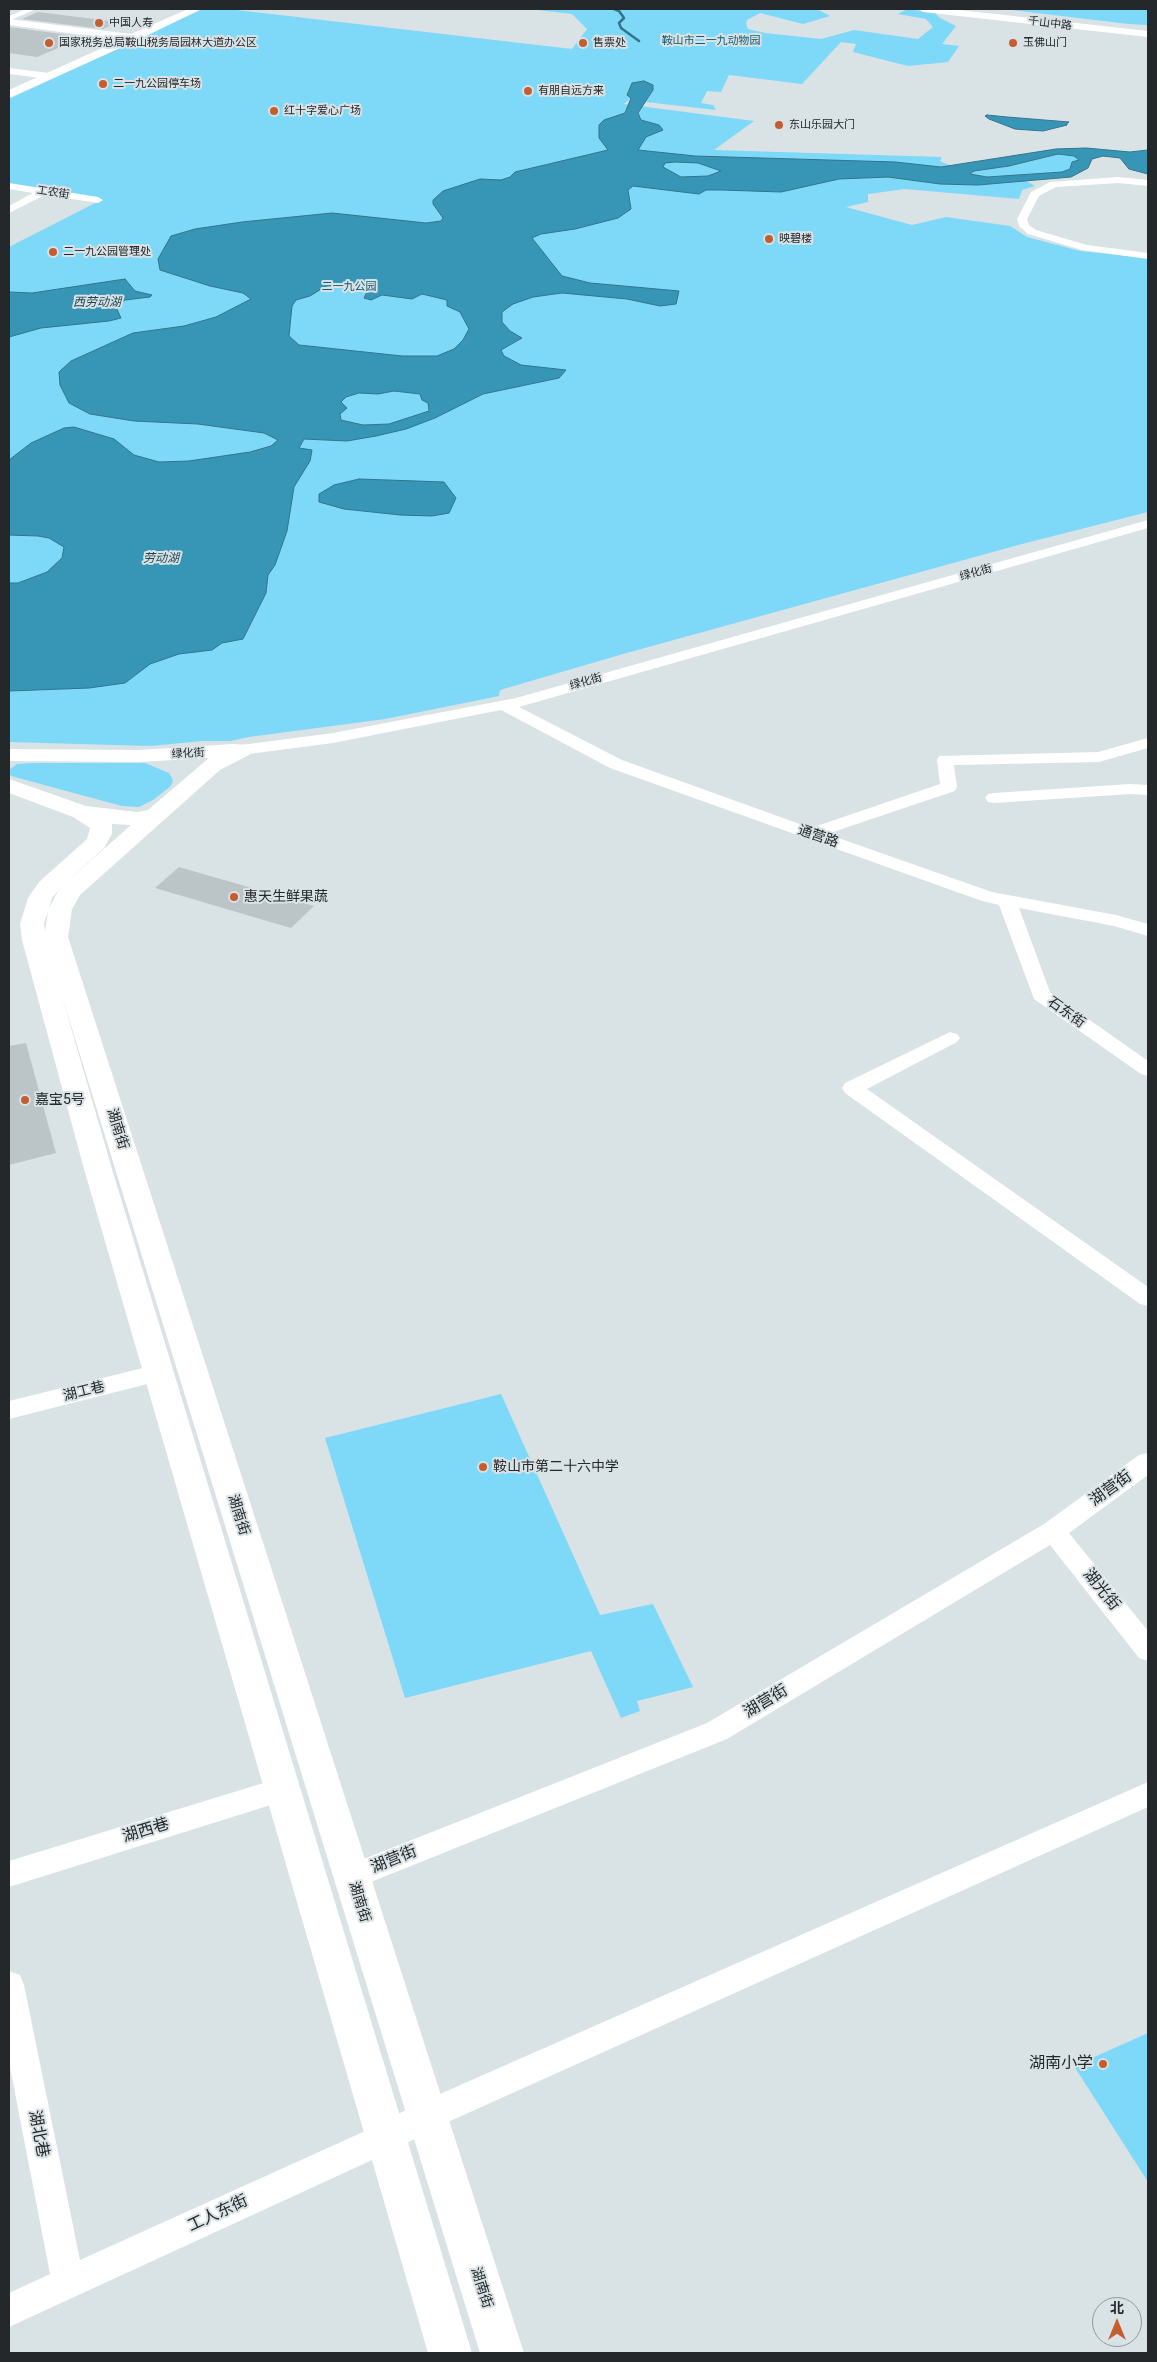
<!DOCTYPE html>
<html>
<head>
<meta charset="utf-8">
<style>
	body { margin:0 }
	#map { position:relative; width:1157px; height:2362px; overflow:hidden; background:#d9e2e5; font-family:Roboto,"Noto Sans SC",sans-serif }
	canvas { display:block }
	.frame { position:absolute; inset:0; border:10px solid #25282a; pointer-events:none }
	.north { position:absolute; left:1092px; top:2297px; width:50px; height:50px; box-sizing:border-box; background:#d9e2e5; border:1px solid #91989a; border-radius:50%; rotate:0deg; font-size:14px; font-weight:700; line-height:20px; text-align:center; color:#25282a }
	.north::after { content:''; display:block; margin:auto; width:18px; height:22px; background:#c45d30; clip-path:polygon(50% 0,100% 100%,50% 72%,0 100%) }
</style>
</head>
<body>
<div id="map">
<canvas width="1157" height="2362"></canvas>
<div class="frame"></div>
<div class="north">北</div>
</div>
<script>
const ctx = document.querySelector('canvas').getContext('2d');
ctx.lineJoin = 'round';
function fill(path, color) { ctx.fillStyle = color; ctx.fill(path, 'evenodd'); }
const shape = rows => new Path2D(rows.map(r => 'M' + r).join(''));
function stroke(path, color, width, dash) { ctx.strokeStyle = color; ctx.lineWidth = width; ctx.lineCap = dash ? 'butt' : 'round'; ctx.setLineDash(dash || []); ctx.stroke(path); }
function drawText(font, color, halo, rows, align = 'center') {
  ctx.font = font + ' Roboto,"Noto Sans SC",sans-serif'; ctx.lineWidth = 4; ctx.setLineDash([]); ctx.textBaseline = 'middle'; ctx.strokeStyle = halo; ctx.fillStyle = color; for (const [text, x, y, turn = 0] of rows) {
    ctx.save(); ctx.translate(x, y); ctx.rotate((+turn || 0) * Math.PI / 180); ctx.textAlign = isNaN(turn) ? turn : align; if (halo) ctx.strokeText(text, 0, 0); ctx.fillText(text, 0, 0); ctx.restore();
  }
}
fill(shape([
	[203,9,228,9,572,49,587,29,572,14,529,9,817,9,830,16,803,24,760,13,747,20,746,24,748,29,765,33,821,39,854,30,918,39,933,27,926,19,898,14,907,9,935,13,940,18,956,26,942,44,959,46,948,62,908,66,853,52,856,44,841,42,802,84,729,75,721,92,707,91,701,103,713,105,716,110,646,102,653,90,631,98,624,104,754,121,714,150,942,157,940,161,949,165,957,184,978,185,1025,180,1035,186,1022,190,1019,199,905,189,868,194,868,202,846,207,912,225,946,217,1010,226,1027,237,1080,251,1148,258,1148,512,1022,544,623,654,500,690,499,696,385,719,249,737,230,741,203,741,150,746,9,742,9,247,101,200,9,185,9,99],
	[1003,9,1148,9,1148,25,1129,24],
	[1058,154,1074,156,1079,160,1071,169,1062,172,987,177,969,174,974,171,1009,166],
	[32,763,145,763,169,773,173,780,171,786,153,800,139,807,122,806,11,776,9,770,17,764],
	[501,1394,600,1615,653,1604,693,1687,637,1701,640,1711,621,1718,591,1651,405,1698,325,1438],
	[1148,2033,1148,2182,1074,2066]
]), '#7ed8f8');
const water = shape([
	[644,81,653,85,653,90,638,113,641,120,659,125,663,130,646,137,638,150,695,156,895,162,941,167,1056,149,1086,148,1130,152,1148,150,1148,174,1129,169,1120,158,1103,156,1092,159,1088,168,1071,177,978,185,940,184,888,177,839,179,781,192,722,190,706,190,699,194,633,186,628,190,631,209,618,218,575,229,541,234,532,238,562,276,590,283,679,291,676,304,660,306,627,299,562,293,533,297,513,304,502,312,502,322,510,331,522,338,501,350,504,356,521,365,566,370,559,378,483,394,435,418,406,429,376,436,347,441,304,439,299,448,312,450,310,461,294,487,287,531,275,565,268,575,266,593,243,639,222,643,212,650,179,654,150,664,125,683,89,688,9,691,9,583,18,583,47,572,62,558,64,547,49,538,38,536,9,535,9,460,31,443,64,428,74,427,114,439,134,455,159,462,189,461,250,452,271,446,278,440,264,433,198,424,134,421,90,414,69,403,60,385,59,372,71,361,133,333,184,326,216,317,251,299,243,293,210,286,160,270,158,259,171,236,195,229,242,222,332,213,426,223,441,221,443,218,433,204,433,200,443,191,480,179,501,180,510,177,515,172,608,150,599,138,599,125,604,120,625,113,631,98,627,95,632,83,644,81],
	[1058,154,1074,156,1079,160,1072,162,1070,169,1062,172,987,177,970,174,974,171,1009,166,1058,154],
	[675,162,698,163,721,171,708,176,681,177,663,167,665,163,675,162],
	[335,285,367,292,364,298,371,300,382,295,412,299,422,294,447,300,447,306,460,312,469,329,463,340,454,349,437,356,402,356,299,345,289,336,292,306,296,300,310,296,326,286,335,285],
	[394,391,420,394,422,400,428,403,429,411,389,424,363,425,341,420,340,414,347,408,341,402,346,397,359,393,378,394,394,391],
	[987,115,1007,117,1069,122,1067,123,1067,125,1043,131,1015,129,989,119,985,116,987,115],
	[125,279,135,291,152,295,150,297,125,300,116,307,121,318,109,321,41,328,9,337,9,292,32,293,125,279],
	[359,479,444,482,456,498,449,513,432,516,400,515,344,509,319,502,319,494,334,485,359,479]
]);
fill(water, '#3796b5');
stroke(water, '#32758b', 1);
stroke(shape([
	[614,9,619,11,624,18,619,23,621,28,639,41]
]), '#32758b', 2.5);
fill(shape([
	[38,12,118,22,103,29,22,19],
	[9,27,84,37,37,57,9,53],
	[179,867,314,906,291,928,155,888],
	[26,1043,56,1153,9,1165,9,1046]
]), '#bbc4c7');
fill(shape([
	[26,9,36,9,9,21,9,16,26,9],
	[9,68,49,73,54,76,49,79,9,74,9,68],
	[1118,177,1148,180,1148,186,1118,183,1056,187,1039,196,1027,219,1029,225,1036,230,1087,245,1148,253,1148,259,1082,250,1028,234,1019,226,1017,219,1031,192,1050,182,1118,177],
	[9,183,98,197,103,200,98,203,45,195,9,213,9,206,33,193,9,189,9,183],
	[1148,520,1148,528,519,707,622,760,811,828,940,784,937,760,939,756,1098,752,1148,738,1148,748,1099,762,954,765,957,787,955,791,827,834,992,892,1116,915,1148,924,1148,936,1114,926,1019,908,1050,992,1148,1061,1148,1076,1141,1074,1034,999,999,905,982,901,610,768,501,710,333,743,241,755,235,754,233,750,235,746,241,745,333,733,516,698,1148,520],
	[1130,784,1148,785,1148,795,1130,794,994,803,988,802,985,798,988,794,994,793,1130,784],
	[950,1032,957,1034,960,1038,957,1042,867,1089,1148,1287,1148,1306,1140,1304,845,1093,842,1088,845,1083,950,1032],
	[159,1364,167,1367,171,1373,167,1379,9,1419,9,1401,159,1364],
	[1148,1453,1148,1475,1069,1533,1148,1631,1148,1661,1139,1658,1050,1545,727,1739,361,1886,351,1890,341,1886,337,1877,341,1868,707,1723,1044,1524,1139,1455,1148,1453],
	[283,1777,293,1780,297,1789,293,1798,9,1887,9,1861,283,1777],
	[1148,1782,1148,1807,437,2127,396,2149,9,2327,9,2293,50,2274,9,2062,9,1971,20,1975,24,1985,80,2260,374,2127,415,2105,1148,1782]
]), '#fff');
fill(shape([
	[188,9,201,9,138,40,9,98,9,90,120,40,9,25,9,19,131,34,188,9],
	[918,9,950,9,1148,31,1148,37,923,12,918,9],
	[232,744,249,745,252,750,249,755,220,770,80,895,72,909,68,937,524,2353,480,2353,61,993,112,1169,472,2353,428,2353,84,1169,22,940,20,924,28,898,39,882,87,839,90,828,73,817,9,793,9,779,86,806,137,812,148,810,209,758,139,762,9,761,9,749,139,750,232,744],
	[112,824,131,825,63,885,104,848,112,834,112,824],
	[62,886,58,891,49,908,52,898,62,886],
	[48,911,45,931,44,924,48,911]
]), '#fff');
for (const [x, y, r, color] of [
	[99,23,5,"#c45d30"],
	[49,43,5,"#c45d30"],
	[583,43,5,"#c45d30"],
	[1013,43,5,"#c45d30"],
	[103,84,5,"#c45d30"],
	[528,91,5,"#c45d30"],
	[274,111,5,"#c45d30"],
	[779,125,5,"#c45d30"],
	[769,239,5,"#c45d30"],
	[53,252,5,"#c45d30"],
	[234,897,5,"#c45d30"],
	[25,1100,5,"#c45d30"],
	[483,1467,5,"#c45d30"],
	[1103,2064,5,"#c45d30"]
]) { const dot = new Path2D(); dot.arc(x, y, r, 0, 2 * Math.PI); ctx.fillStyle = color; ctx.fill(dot); stroke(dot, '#d9e2e5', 2); }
drawText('11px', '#25282a', '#d9e2e5', [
	["中国人寿",109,23],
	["国家税务总局鞍山税务局园林大道办公区",59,43],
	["售票处",593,43],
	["玉佛山门",1023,43],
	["二一九公园停车场",113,84],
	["有朋自远方来",538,91],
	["红十字爱心广场",284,111],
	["东山乐园大门",789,125],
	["映碧楼",779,239],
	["二一九公园管理处",63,252]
], 'left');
drawText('11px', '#25282a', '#d9e2e5', [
	["千山中路",1050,24,7],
	["工农街",53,193,9],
	["绿化街",976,573,-16],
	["绿化街",586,682,-16],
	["绿化街",188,754,-3]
]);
drawText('11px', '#0f5b71', '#d9e2e5', [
	["鞍山市二一九动物园",711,41],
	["二一九公园",349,287]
]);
drawText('italic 12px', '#1e4654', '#d9e2e5', [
	["西劳动湖",97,303],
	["劳动湖",161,559]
]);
drawText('14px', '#25282a', '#d9e2e5', [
	["通营路",818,837,19],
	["石东街",1066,1013,35],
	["湖南街",117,1129,73],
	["湖工巷",84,1392,-14],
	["湖南街",238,1515,73],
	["湖南街",359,1902,73],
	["湖南街",481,2288,72]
]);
drawText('14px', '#25282a', '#d9e2e5', [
	["惠天生鲜果蔬",244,897],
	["嘉宝5号",35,1100],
	["鞍山市第二十六中学",493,1467]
], 'left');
drawText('16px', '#25282a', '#d9e2e5', [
	["湖营街",1111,1489,-36],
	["湖光街",1101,1590,51],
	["湖营街",766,1702,-31],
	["湖西巷",146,1831,-17],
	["湖营街",394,1860,-22],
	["湖北巷",38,2134,79],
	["工人东街",218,2214,-25]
]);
drawText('16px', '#25282a', '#d9e2e5', [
	["湖南小学",1093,2064]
], 'right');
</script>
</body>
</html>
